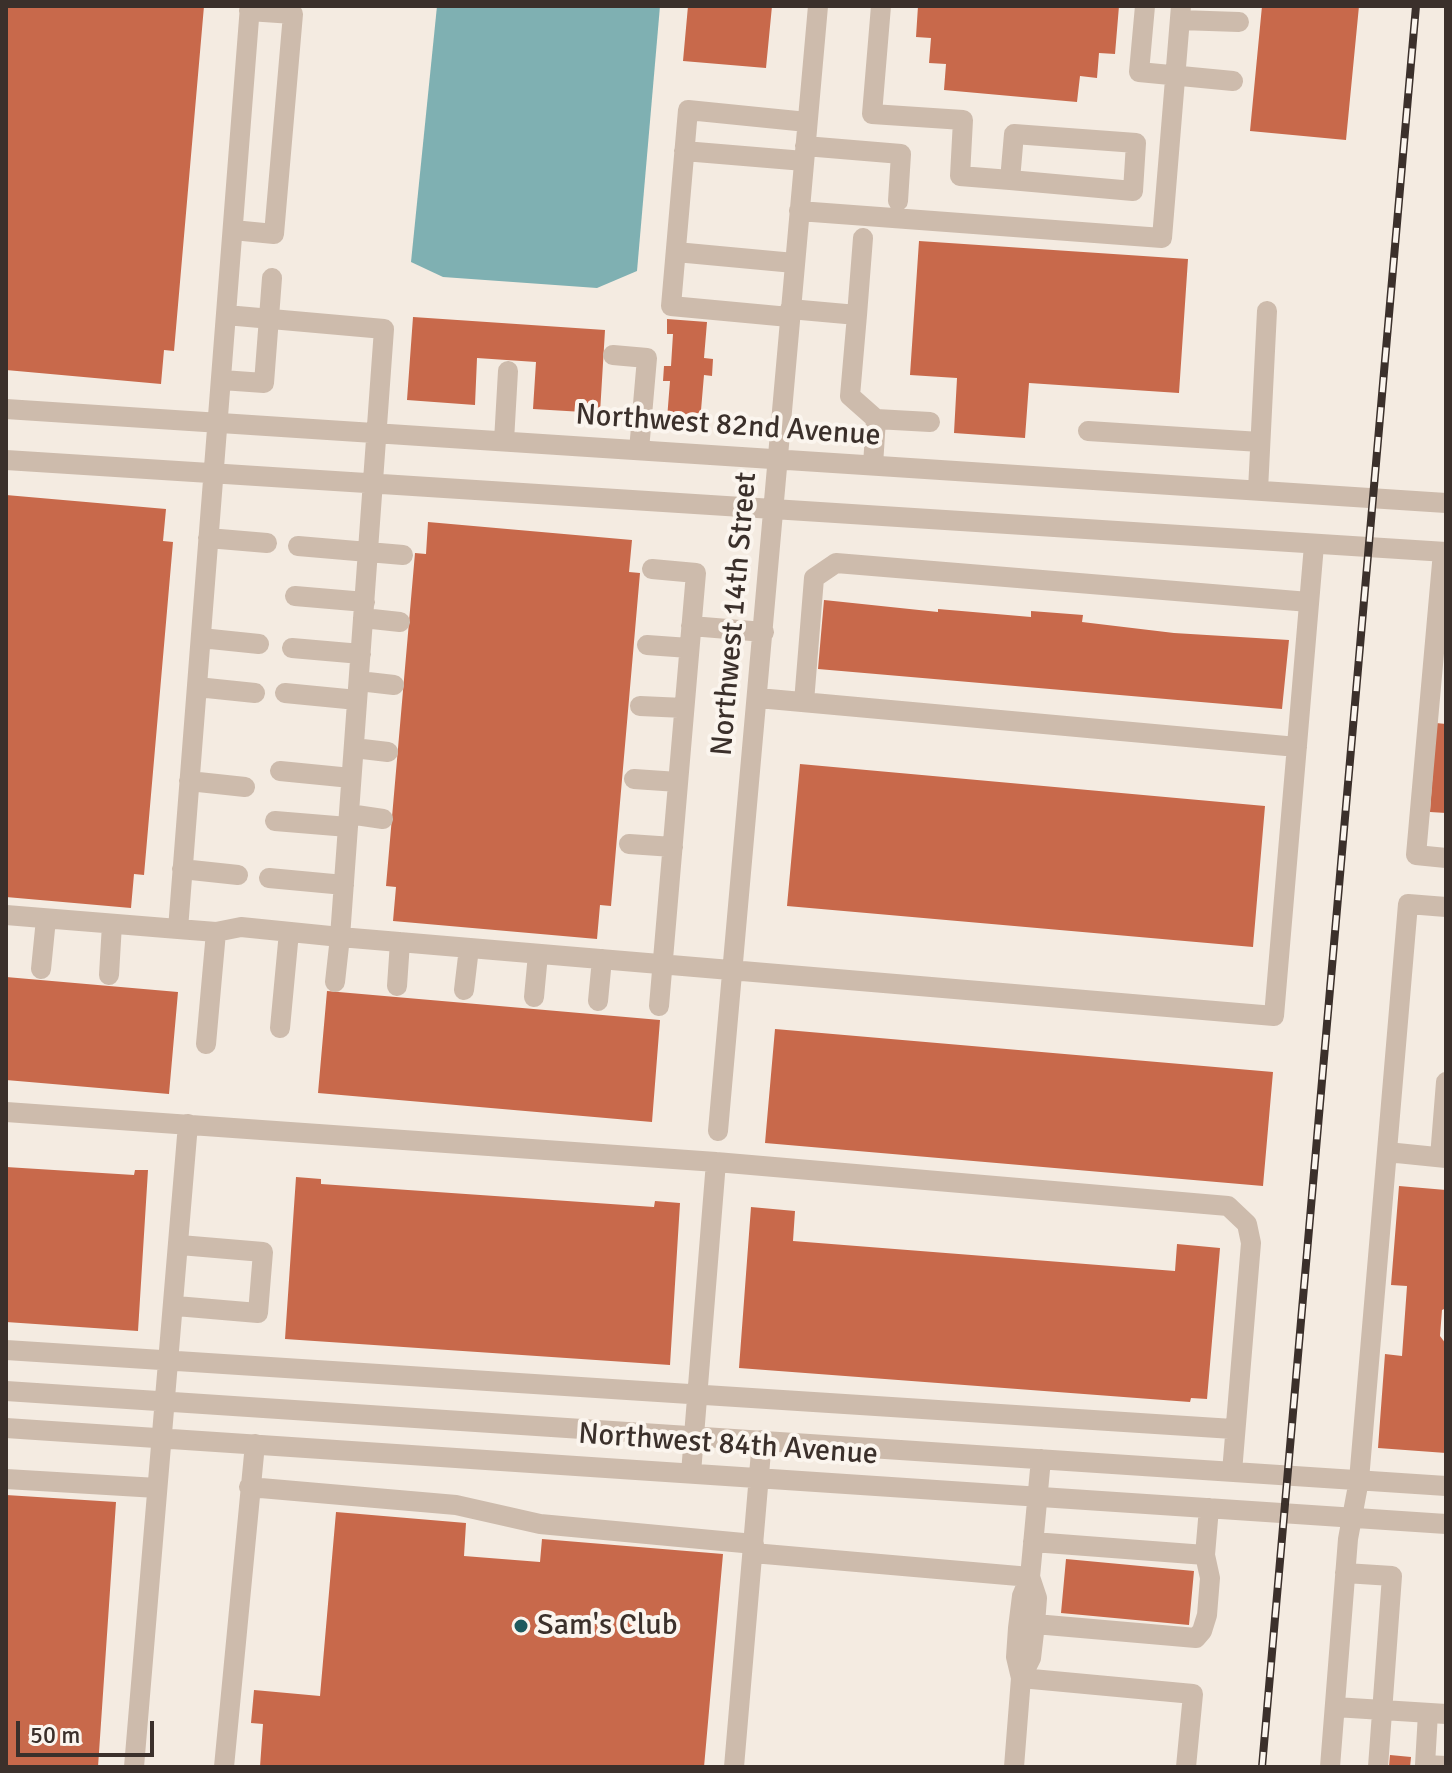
<!DOCTYPE html>
<html>
<head>
<meta charset="utf-8">
<style>
	body { margin:0 }
	#map { position:relative; width:1452px; height:1773px; overflow:hidden; background:#f4ebe1; font-family:Signika,sans-serif }
	canvas { display:block }
	.frame { position:absolute; inset:0; border:8px solid #3b302b; pointer-events:none }
	.scale { position:absolute; left:16px; top:1721px; width:138px; height:36px; box-sizing:border-box; border:4px solid #3b302b; border-top:0; padding-left:10px; font-size:24px; line-height:28px; white-space:nowrap; color:#3b302b; -webkit-text-stroke:6px #fbf5ee; paint-order:stroke }
</style>
</head>
<body>
<div id="map">
<canvas width="1452" height="1773"></canvas>
<div class="frame"></div>
<div class="scale">50 m</div>
</div>
<script>
const ctx = document.querySelector('canvas').getContext('2d');
ctx.lineJoin = 'round';
function fill(path, color) { ctx.fillStyle = color; ctx.fill(path, 'evenodd'); }
const shape = rows => new Path2D(rows.map(r => 'M' + r).join(''));
function stroke(path, color, width, dash) { ctx.strokeStyle = color; ctx.lineWidth = width; ctx.lineCap = dash ? 'butt' : 'round'; ctx.setLineDash(dash || []); ctx.stroke(path); }
function drawText(font, color, halo, rows, align = 'center') {
  ctx.font = font + ' Signika,sans-serif'; ctx.lineWidth = 8; ctx.setLineDash([]); ctx.textBaseline = 'middle'; ctx.strokeStyle = halo; ctx.fillStyle = color; for (const [text, x, y, turn = 0] of rows) {
    ctx.save(); ctx.translate(x, y); ctx.rotate((+turn || 0) * Math.PI / 180); ctx.textAlign = isNaN(turn) ? turn : align; if (halo) ctx.strokeText(text, 0, 0); ctx.fillText(text, 0, 0); ctx.restore();
  }
}
fill(shape([
	[437,6,660,6,637,271,597,288,443,277,411,262]
]), '#7fb0b2');
fill(shape([
	[6,6,204,6,174,351,164,350,161,384,6,370],
	[688,6,772,6,766,68,683,61],
	[918,6,1119,6,1115,54,1099,53,1097,78,1080,76,1077,102,944,90,946,64,929,63,931,38,916,37],
	[1262,6,1359,6,1346,140,1250,131],
	[919,241,1188,259,1179,393,1029,383,1025,438,954,433,957,378,910,375],
	[413,317,605,330,600,413,533,409,536,362,477,358,475,405,407,400],
	[667,319,707,322,704,358,713,359,712,376,704,375,700,422,667,419,670,381,663,381,664,366,671,366,673,334,667,334],
	[6,495,166,509,163,541,173,542,144,875,134,874,131,908,6,897],
	[428,522,632,540,629,572,640,573,611,906,600,905,597,939,393,921,396,887,386,886,415,553,426,554],
	[824,600,938,612,938,609,1031,617,1031,611,1083,615,1082,622,1174,633,1289,640,1282,709,818,669],
	[1436,723,1446,724,1446,813,1430,812],
	[800,764,1265,806,1253,947,787,906],
	[6,977,178,992,169,1094,6,1080],
	[327,991,660,1020,652,1122,318,1093],
	[775,1029,1273,1072,1263,1186,765,1143],
	[6,1167,134,1175,135,1170,148,1170,138,1331,6,1322],
	[296,1177,321,1179,321,1184,654,1207,655,1201,680,1203,670,1365,285,1339],
	[1399,1186,1446,1190,1446,1308,1442,1310,1440,1336,1446,1344,1446,1453,1378,1448,1385,1354,1402,1356,1407,1286,1391,1285],
	[751,1207,795,1211,793,1241,1175,1271,1177,1244,1220,1248,1207,1399,1191,1398,1190,1402,739,1368],
	[6,1495,116,1502,98,1767,6,1767],
	[336,1512,466,1523,464,1556,540,1562,542,1539,723,1554,704,1767,260,1767,263,1724,251,1723,254,1690,320,1696],
	[1066,1559,1194,1571,1189,1625,1061,1613],
	[1390,1755,1411,1757,1410,1767,1389,1767]
]), '#c8694b');
stroke(shape([
	[881,6,872,114,963,120,960,176,1010,180,1133,191,1136,143,1014,134,1010,180],
	[1145,6,1139,72,1233,81],
	[1180,20,1239,22],
	[805,146,901,154,898,201],
	[684,151,804,161],
	[799,211,1162,238,1181,6],
	[233,230,274,234,293,14,249,11],
	[676,252,794,263],
	[790,309,857,315,850,396,876,419,873,465],
	[226,315,384,329,340,937,1274,1016,1314,545],
	[857,315,863,238],
	[789,317,671,306,688,110,807,122],
	[613,355,647,358,639,450],
	[222,380,264,383,272,278],
	[6,409,1446,503],
	[876,419,930,422],
	[1088,431,1260,442],
	[504,441,508,371],
	[6,460,1446,552],
	[1258,490,1267,311],
	[208,538,267,543],
	[298,546,403,555],
	[1443,552,1416,855,1446,858],
	[652,569,696,573,659,1006],
	[295,596,365,602],
	[363,618,400,622],
	[691,626,764,632],
	[201,638,259,644],
	[647,645,689,648],
	[292,648,361,654],
	[359,681,394,685],
	[197,687,255,693],
	[285,693,357,700],
	[758,698,1297,747],
	[804,702,814,578,836,563,1309,602],
	[640,706,684,708],
	[354,748,388,752],
	[280,771,351,778],
	[634,779,678,782],
	[189,781,245,787],
	[349,814,383,819],
	[275,821,348,827],
	[629,844,673,847],
	[182,869,238,875],
	[269,878,344,885],
	[6,915,178,929,250,6],
	[178,929,216,932,206,1044],
	[216,932,241,927,340,937,335,982],
	[41,969,46,919],
	[109,975,112,924],
	[397,986,400,942],
	[464,990,469,948],
	[534,997,538,954],
	[598,1001,602,959],
	[280,1028,289,932],
	[6,1112,716,1162,1228,1206,1247,1224,1251,1243,1232,1472],
	[718,1131,818,6],
	[1387,1152,1446,1158],
	[1440,1157,1446,1082],
	[176,1306,258,1313,263,1252,180,1245],
	[6,1350,1233,1429],
	[6,1391,1446,1486],
	[6,1428,1446,1524],
	[691,1473,716,1162],
	[6,1479,157,1488],
	[249,1487,456,1505,540,1524,754,1544],
	[1033,1542,1205,1555],
	[753,1553,1030,1577],
	[1345,1573,1392,1576,1378,1767],
	[1035,1624,1196,1638,1202,1631,1207,1615,1210,1578,1205,1555,1209,1508],
	[1021,1678,1193,1694,1186,1767],
	[1021,1678,1031,1658,1035,1624,1037,1598,1030,1577],
	[1335,1707,1446,1714],
	[1428,1713,1425,1765,1446,1766],
	[134,1767,188,1124],
	[224,1767,255,1444],
	[734,1767,762,1440],
	[1014,1767,1021,1678,1016,1657,1018,1628,1022,1596,1030,1577,1041,1459],
	[1330,1767,1348,1539,1359,1480,1408,904,1446,907]
]), '#cdbbac', 20);
const rail = shape([
	[1262,1767,1416,6]
]);
stroke(rail, '#3b302b', 8);
stroke(rail, '#fbf5ee', 5, [15]);
for (const [x, y, r, color] of [
	[521,1626,8,"#1f5a5e"]
]) { const dot = new Path2D(); dot.arc(x, y, r, 0, 2 * Math.PI); ctx.fillStyle = color; ctx.fill(dot); stroke(dot, '#fbf5ee', 3); }
drawText('30px', '#3b302b', '#fbf5ee', [
	["Northwest 82nd Avenue",728,426,4],
	["Northwest 14th Street",735,614,-85],
	["Northwest 84th Avenue",728,1445,4]
]);
drawText('30px', '#3b302b', '#fbf5ee', [
	["Sam's Club",537,1626]
], 'left');
</script>
</body>
</html>
